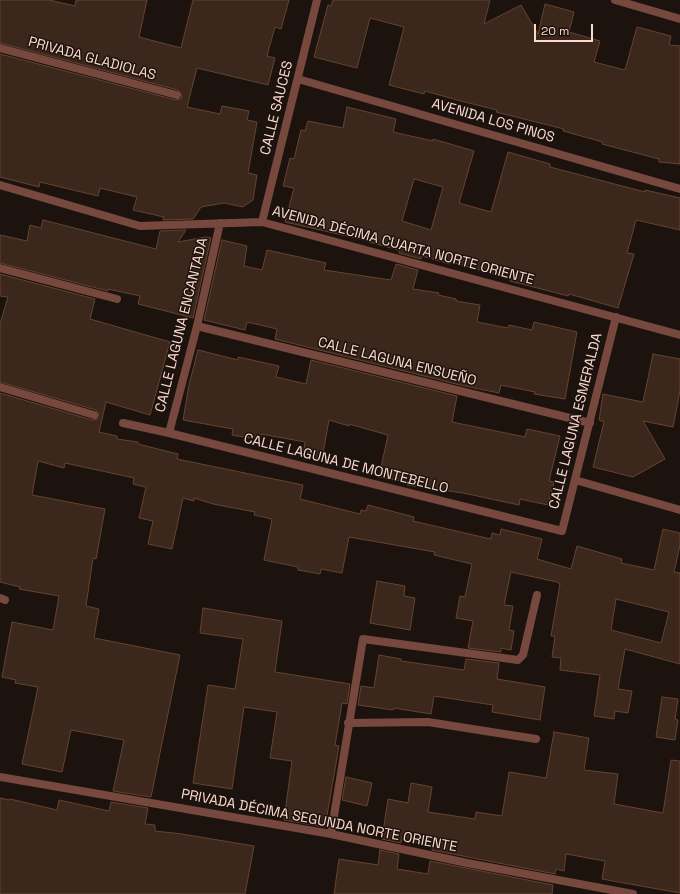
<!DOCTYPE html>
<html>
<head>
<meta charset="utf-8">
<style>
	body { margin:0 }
	#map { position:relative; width:680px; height:894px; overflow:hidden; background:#1d130e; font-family:"Space Grotesk",sans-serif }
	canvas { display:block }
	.scale { position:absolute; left:534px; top:24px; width:59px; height:18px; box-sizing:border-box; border:2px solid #fadace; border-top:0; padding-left:5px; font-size:12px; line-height:14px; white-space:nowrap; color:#fadace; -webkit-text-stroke:3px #1d130e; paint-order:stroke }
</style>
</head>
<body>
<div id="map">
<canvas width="680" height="894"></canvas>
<div class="scale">20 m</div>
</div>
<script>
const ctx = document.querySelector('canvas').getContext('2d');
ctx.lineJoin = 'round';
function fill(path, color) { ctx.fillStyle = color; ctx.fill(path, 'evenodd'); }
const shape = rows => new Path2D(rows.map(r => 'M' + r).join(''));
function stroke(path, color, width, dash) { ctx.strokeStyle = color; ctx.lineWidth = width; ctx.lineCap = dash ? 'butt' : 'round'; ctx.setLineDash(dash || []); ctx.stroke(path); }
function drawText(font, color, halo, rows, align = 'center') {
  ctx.font = font + ' "Space Grotesk",sans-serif'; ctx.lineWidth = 3; ctx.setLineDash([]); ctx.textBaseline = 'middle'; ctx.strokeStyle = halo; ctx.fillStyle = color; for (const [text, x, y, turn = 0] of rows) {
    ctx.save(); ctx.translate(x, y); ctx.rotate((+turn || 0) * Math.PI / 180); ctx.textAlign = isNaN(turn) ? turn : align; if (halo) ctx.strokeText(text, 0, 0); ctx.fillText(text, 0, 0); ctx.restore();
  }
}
const building = shape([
	[0,0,49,0,75,6,76,0,147,0,139,37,181,48,193,0,289,0,281,29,275,27,267,56,275,58,268,85,197,68,187,107,220,114,222,106,249,111,247,120,257,122,248,173,257,175,253,200,243,207,224,203,201,207,193,219,163,220,164,217,133,210,137,197,100,188,98,196,40,182,39,187,0,177,0,54,176,100,181,99,182,96,178,90,0,43,0,0],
	[333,0,490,0,484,24,521,5,538,34,545,4,574,12,569,32,600,41,594,62,625,70,637,27,671,36,669,45,680,46,680,164,659,162,659,159,602,144,603,142,563,131,564,129,496,112,497,110,461,101,425,91,424,94,389,85,404,27,370,18,357,68,314,57,328,5,331,6,333,0],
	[347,107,396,119,393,132,433,141,433,139,474,151,459,203,491,212,508,152,550,164,550,167,645,192,645,190,680,198,680,230,636,220,627,253,634,254,618,308,569,294,568,296,526,285,510,281,511,279,451,262,450,264,422,256,421,259,399,253,399,250,369,242,369,241,285,222,294,188,283,186,290,158,294,159,301,130,305,131,308,121,343,128,347,107],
	[414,179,443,187,431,230,402,221,414,179],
	[43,220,156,249,160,231,186,230,178,242,206,237,211,238,193,318,138,304,140,296,108,289,108,291,0,263,0,235,27,241,30,225,41,228,43,220],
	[222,240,247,246,244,266,262,270,267,250,326,263,324,270,391,280,396,264,418,270,413,289,439,293,438,295,456,299,456,301,480,305,477,322,508,328,509,325,532,330,534,322,577,332,565,399,534,394,535,392,501,385,499,393,460,385,275,339,277,329,247,322,245,330,204,320,222,240],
	[0,274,95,299,90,319,170,342,150,415,106,402,99,432,117,436,117,439,138,442,138,444,178,454,177,459,303,485,300,499,360,514,361,510,366,511,368,505,414,517,413,521,491,539,492,533,500,535,501,529,542,539,537,559,571,569,577,546,622,559,621,563,654,570,663,529,680,533,680,545,674,572,680,573,680,664,625,649,618,689,632,691,628,713,615,711,614,719,594,716,600,675,560,670,561,658,552,657,555,636,551,636,560,584,557,582,511,572,504,605,513,606,509,630,514,631,511,650,501,648,501,652,468,648,473,621,456,618,460,596,465,597,472,564,434,555,435,552,349,537,342,573,321,569,320,574,298,570,298,567,264,560,272,519,254,515,255,512,213,504,194,498,194,501,183,498,172,549,148,544,153,521,139,518,146,487,133,484,134,478,65,463,64,468,38,461,32,495,105,509,96,559,93,558,86,606,99,609,94,638,180,655,151,797,113,791,124,740,71,730,62,772,22,764,38,687,15,683,16,680,2,677,12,622,53,630,59,596,19,589,20,587,0,582,0,393,92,420,97,419,99,414,96,410,0,382,0,324,8,297,0,296,0,274],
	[616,599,669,612,661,643,611,630,616,599],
	[198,350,238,360,238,357,279,366,276,377,306,384,311,360,457,396,452,422,525,437,527,429,560,436,549,481,554,482,548,505,520,499,519,505,463,493,407,485,407,482,379,477,388,435,349,424,349,426,329,420,322,459,303,456,305,442,261,434,260,440,232,435,233,429,183,420,189,385,198,350],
	[653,354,680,359,680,391,673,427,643,421,665,459,633,477,593,467,604,422,599,420,603,394,643,402,653,354],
	[377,581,405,586,404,596,415,598,410,630,370,623,377,581],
	[203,608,282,621,275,672,350,684,347,704,342,703,335,745,339,746,325,827,284,820,292,761,270,758,277,712,244,707,232,789,193,783,208,685,235,689,243,639,200,633,203,608],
	[379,655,401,659,401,661,464,670,466,659,499,663,497,679,545,687,540,720,492,712,493,705,434,696,431,714,394,708,393,710,358,705,361,686,374,688,379,655],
	[662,697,678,699,675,719,678,720,675,740,656,737,662,697],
	[554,732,589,738,584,770,618,774,614,804,663,813,671,760,680,761,680,893,602,879,605,861,566,854,564,871,556,869,555,874,432,850,433,845,401,840,401,843,382,839,388,799,408,803,411,783,432,787,428,812,475,819,476,812,502,816,509,772,546,778,554,732],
	[346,777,372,783,367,806,342,800,346,777],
	[0,798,9,800,10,799,57,810,59,800,109,811,111,802,148,808,145,824,155,825,155,831,182,834,254,846,245,894,0,894,0,798],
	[380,850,399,854,397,869,428,874,430,861,553,885,552,894,334,894,339,859,378,865,380,850]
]);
fill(building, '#3c271c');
stroke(building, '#654330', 1);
stroke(shape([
	[615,0,680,19],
	[0,48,177,95],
	[298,79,680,189],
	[0,185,140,226,262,222,680,335],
	[262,222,317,0],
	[0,268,117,299],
	[197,326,590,423],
	[0,387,94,415],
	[123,423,169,433,562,531,616,317],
	[169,433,197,326,220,223],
	[575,480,680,510],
	[0,598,5,600],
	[348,723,428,722,536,739],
	[0,777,331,834,467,863,633,894],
	[331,834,363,639,518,660,523,655,537,595]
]), '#77483d', 8);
drawText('14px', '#fadace', '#1d130e', [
	["PRIVADA GLADIOLAS",92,59,15],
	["CALLE SAUCES",277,108,-76],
	["AVENIDA LOS PINOS",493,121,16],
	["AVENIDA DÉCIMA CUARTA NORTE ORIENTE",403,246,15],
	["CALLE LAGUNA ENCANTADA",182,325,-76],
	["CALLE LAGUNA ENSUEÑO",397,362,14],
	["CALLE LAGUNA ESMERALDA",576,421,-76],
	["CALLE LAGUNA DE MONTEBELLO",346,464,14],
	["PRIVADA DÉCIMA SEGUNDA NORTE ORIENTE",319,821,11]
]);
</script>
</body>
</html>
